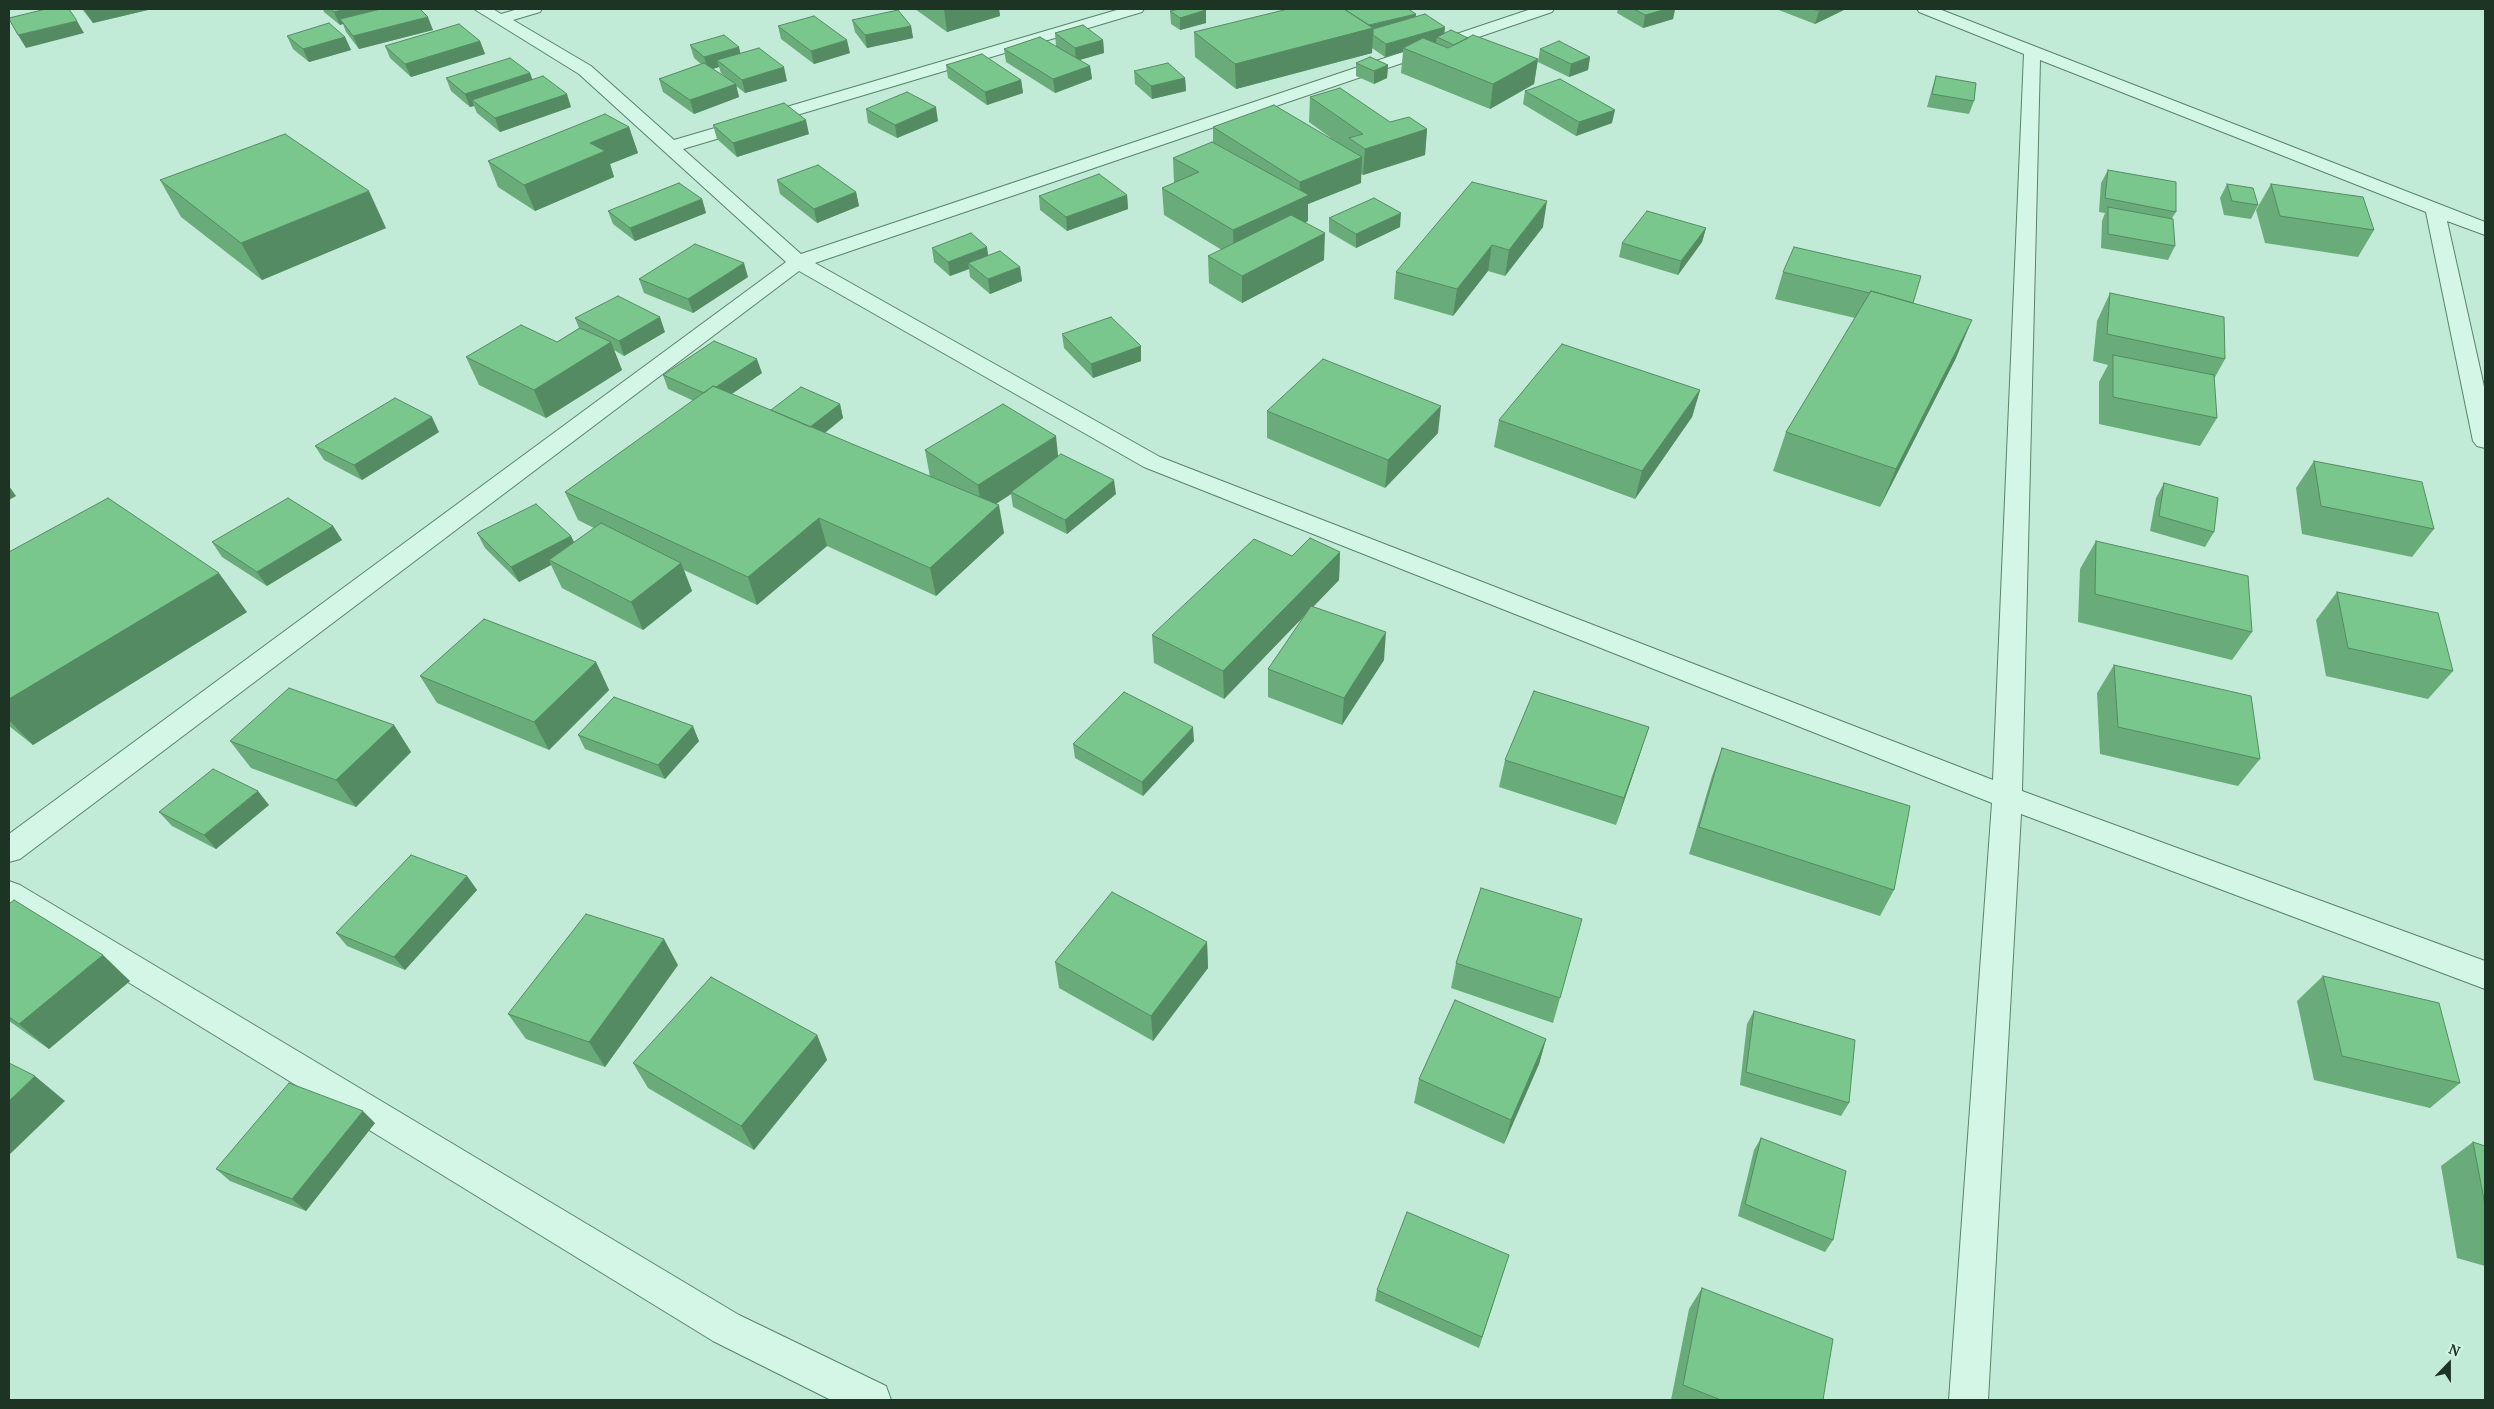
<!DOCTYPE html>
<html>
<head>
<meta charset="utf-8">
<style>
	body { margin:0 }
	#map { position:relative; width:2494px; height:1409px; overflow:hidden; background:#c1ebd7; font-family:"PT Serif",serif }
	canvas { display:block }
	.frame { position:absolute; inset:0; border:10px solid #1d3424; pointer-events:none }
	.north { position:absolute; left:2424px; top:1339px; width:50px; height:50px; -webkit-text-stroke:4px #d0f3e3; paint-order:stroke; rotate:22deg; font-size:14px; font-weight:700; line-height:20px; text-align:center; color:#1d3424 }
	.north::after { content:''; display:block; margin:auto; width:18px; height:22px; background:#1d3424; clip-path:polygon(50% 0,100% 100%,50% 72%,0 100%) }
</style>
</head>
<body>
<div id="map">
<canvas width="2494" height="1409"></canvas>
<div class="frame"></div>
<div class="north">N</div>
</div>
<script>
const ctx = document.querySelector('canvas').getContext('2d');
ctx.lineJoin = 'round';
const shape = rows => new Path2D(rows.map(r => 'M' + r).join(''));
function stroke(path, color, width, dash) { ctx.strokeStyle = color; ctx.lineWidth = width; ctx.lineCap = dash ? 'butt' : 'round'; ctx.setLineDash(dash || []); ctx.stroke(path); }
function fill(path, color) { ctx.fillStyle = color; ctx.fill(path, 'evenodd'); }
const minor = shape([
	[474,9,493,9,501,14,518,9,542,9,540,12,513,20,591,66,674,140,1120,9,1144,9,1142,12,683,149,801,254,1531,9,1554,9,1552,12,815,263,1160,457,1993,780,2024,54,1919,12,1917,9,1939,9,2485,222,2485,235,2447,221,2485,391,2485,448,2477,446,2473,441,2426,212,2040,60,2022,791,2485,961,2485,989,2021,814,1988,1400,1949,1400,1992,803,1144,467,799,271,20,859,9,862,9,834,786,262,579,74,474,9],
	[9,881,20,885,739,1315,886,1386,891,1400,831,1400,713,1341,9,909,9,881]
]);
stroke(minor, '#5a8369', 2);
fill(minor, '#d4f6e6');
fill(shape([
	[82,9,152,9,93,23],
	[323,9,420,9,433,30,359,49,346,32,343,24,340,25,324,12],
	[915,9,999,9,1000,16,947,32],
	[1174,9,1204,9,1206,23,1180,30,1171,24,1170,11,1174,10],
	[1618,9,1675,9,1673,19,1643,28,1617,13],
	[1776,9,1846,9,1815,24],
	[1416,14,1416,17,1444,33,1468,38,1538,59,1534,84,1490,109,1401,73,1403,52,1385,57,1372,48,1372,53,1236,89,1195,57,1194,32],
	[852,20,911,26,913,38,867,48,855,32],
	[778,26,850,53,814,64,781,39],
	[1055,33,1103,40,1104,53,1079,60,1090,66,1092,79,1055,93,1006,62,1004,49,1056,46],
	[287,36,345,37,351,50,309,62,293,49],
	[480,41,485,54,411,77,390,58,385,46],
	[690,45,741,53,787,81,745,93,736,86,739,97,694,114,663,92,659,79,701,64,694,58],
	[719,67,721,73,729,80,713,69],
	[1540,49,1590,57,1588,70,1569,77,1538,62],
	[1356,63,1388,65,1387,78,1374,84,1356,76],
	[946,65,1021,80,1023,93,987,105,948,78],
	[1134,71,1185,78,1186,91,1152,99,1135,84],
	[530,73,532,80,571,107,500,132,477,113,474,106,470,107,451,91,446,78],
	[1936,76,1974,101,1969,114,1927,107,1932,89],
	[1525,91,1612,123,1576,136,1523,104],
	[1310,97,1390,122,1427,129,1425,155,1363,175,1361,174,1361,183,1308,204,1308,221,1305,222,1324,260,1242,303,1209,283,1208,256,1222,250,1164,215,1162,188,1174,183,1173,158,1213,142,1213,127,1331,138,1309,122],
	[866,109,938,121,897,138,868,123],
	[713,125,809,134,737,157,717,139],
	[629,127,638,153,610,164,614,177,535,211,498,187,488,161],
	[2108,170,2176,212,2172,218,2175,246,2168,260,2101,248,2102,221,2105,213,2099,212,2101,183],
	[160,180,386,228,262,280,181,217],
	[777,180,856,192,859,206,817,223,780,194],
	[2227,184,2258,205,2251,219,2224,215,2220,198],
	[2271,184,2374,230,2358,257,2265,243,2256,210],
	[1127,195,1128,209,1067,231,1040,210,1039,196],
	[702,199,706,213,635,241,613,224,608,211],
	[1329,218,1400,227,1356,248,1329,232],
	[1543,227,1505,276,1488,271,1453,316,1394,299,1396,272],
	[1706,228,1702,242,1678,275,1619,257,1622,243],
	[932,248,988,255,1020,267,1022,281,990,294,970,277,969,269,950,276,934,262],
	[1783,272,1913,303,1956,358,1880,507,1773,471,1786,432,1855,318,1775,299],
	[748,277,693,313,644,293,639,279],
	[2110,293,2225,359,2214,379,2217,418,2200,446,2099,424,2099,382,2108,365,2093,361,2097,321],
	[575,318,665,332,624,356,614,350,622,370,546,418,479,385,466,357,557,342,579,328],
	[1062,334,1141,346,1141,361,1093,378,1064,348],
	[762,373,732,394,771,410,840,404,843,418,825,433,930,477,925,450,1058,456,1116,494,1067,534,1013,507,1011,494,996,504,1004,533,936,596,827,546,757,605,684,570,692,591,643,630,562,588,551,565,519,582,485,548,477,533,571,536,574,542,594,528,578,520,565,492,694,401,668,389,663,375],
	[1700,390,1692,417,1635,499,1494,447,1499,420],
	[1267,411,1438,433,1385,488,1267,438],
	[439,432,362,480,324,460,315,446],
	[2314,461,2434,529,2412,557,2302,534,2296,488],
	[2164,483,2214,532,2205,547,2150,531,2156,498],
	[333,526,342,540,267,586,222,557,212,542],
	[2096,541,2252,632,2232,660,2078,622,2080,569],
	[9,552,247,612,33,745,9,726],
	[1340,552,1339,580,1313,607,1384,660,1342,725,1268,697,1268,669,1307,613,1224,699,1154,663,1152,635,1292,556],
	[2337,592,2453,671,2428,699,2326,676,2316,620],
	[596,662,609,690,549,750,437,703,420,676],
	[2114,665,2260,759,2238,786,2100,754,2097,693],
	[394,725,411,752,356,807,251,768,230,741],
	[578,735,699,741,665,779,585,749],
	[1194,741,1143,796,1075,758,1073,744],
	[1722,748,1894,890,1880,916,1689,854,1712,776],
	[1640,754,1616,825,1499,787,1505,760],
	[269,805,216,849,172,826,159,812],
	[467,876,477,890,405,970,347,946,336,933],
	[9,904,130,981,49,1049,9,1021],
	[1207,942,1208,968,1153,1041,1059,988,1055,962],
	[1456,963,1560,998,1553,1023,1451,988],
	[678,965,605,1067,526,1039,508,1014],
	[2323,976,2460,1083,2430,1108,2314,1080,2297,1001],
	[1754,1011,1849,1103,1841,1116,1740,1085,1747,1024],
	[817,1035,827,1060,754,1150,648,1088,633,1063],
	[1546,1039,1539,1064,1504,1144,1414,1103,1419,1079],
	[375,1123,306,1211,230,1181,216,1169],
	[1761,1138,1833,1240,1825,1252,1738,1216,1754,1150],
	[2473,1142,2485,1146,2485,1266,2457,1258,2441,1166],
	[1509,1255,1479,1348,1375,1301,1377,1290],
	[1702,1288,1823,1400,1671,1400,1689,1309]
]), '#69ab79');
fill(shape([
	[93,9,152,9,93,23,85,11],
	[346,9,396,9,340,19,343,24,340,25,334,12],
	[944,9,999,9,1000,16,947,32],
	[1667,9,1675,9,1673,19,1643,28,1645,15],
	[1824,9,1846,9,1815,24,1819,11],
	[1206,10,1206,23,1180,30,1180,18],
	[1416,14,1415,27,1373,35,1372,53,1236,89,1235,64,1363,27],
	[428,17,433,30,359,49,353,36],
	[77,21,84,33,26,48,18,35],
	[911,26,913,38,867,48,865,35],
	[1445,27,1444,40,1437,37,1436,42,1408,50,1403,48,1403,52,1385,57,1386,44],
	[345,37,351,50,309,62,303,49],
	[847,40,850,53,814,64,811,51],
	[1103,40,1104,53,1076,61,1075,48],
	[480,41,485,54,411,77,405,64],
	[739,47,742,60,717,60,719,67,708,70,704,57],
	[1590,57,1588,70,1569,77,1571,64],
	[1538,59,1534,84,1490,109,1493,84],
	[1388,65,1387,78,1374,84,1374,71],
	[1090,66,1092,79,1055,93,1053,79],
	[784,67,787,81,745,93,742,80],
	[530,73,535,86,472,100,474,106,470,107,465,94],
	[1185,78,1186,91,1152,99,1151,86],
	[1021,80,1023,93,987,105,985,92],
	[736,84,739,97,694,114,690,100],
	[567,94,571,107,500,132,495,118],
	[936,107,938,121,897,138,895,125],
	[1615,110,1612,123,1576,136,1579,122],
	[806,120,809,134,737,157,733,143],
	[629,127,638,153,610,164,614,177,535,211,524,185,590,143],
	[1427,129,1425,155,1363,175,1365,149],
	[1362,157,1361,183,1308,204,1308,221,1234,257,1233,230,1299,199,1300,182],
	[369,191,386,228,262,280,241,243],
	[856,192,859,206,817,223,814,209],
	[1127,195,1128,209,1067,231,1066,217],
	[702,199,706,213,635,241,630,228],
	[1547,201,1543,227,1505,276,1509,250],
	[1401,213,1400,227,1356,248,1356,234],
	[1706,228,1702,242,1678,275,1681,261],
	[1325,233,1324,260,1242,303,1242,276],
	[1492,245,1488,271,1453,316,1457,289],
	[987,247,989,261,968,263,969,269,950,276,948,262],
	[744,263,748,277,693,313,688,299],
	[1020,267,1022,281,990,294,988,279],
	[660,317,665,332,624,356,619,341],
	[1972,320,1956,358,1880,507,1896,469],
	[611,342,622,370,546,418,534,390],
	[1141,346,1141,361,1093,378,1091,364],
	[757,359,762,373,711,408,706,394],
	[1700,390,1692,417,1635,499,1642,471],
	[840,404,843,418,808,446,804,431],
	[1441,406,1438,433,1385,488,1388,460],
	[432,417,439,432,362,480,354,465],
	[1056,436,1059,464,1011,492,1011,494,982,513,978,485],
	[1114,480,1116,494,1067,534,1065,520],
	[9,486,16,496,9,500],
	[999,505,1004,533,936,596,930,568],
	[819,518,827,546,757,605,748,577],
	[333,526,342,540,267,586,257,572],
	[571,536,578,551,549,560,551,565,519,582,511,567],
	[1340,552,1339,580,1224,699,1223,671],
	[681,563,692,591,643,630,631,602],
	[219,573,247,612,33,745,9,720,9,699],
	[1386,632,1384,660,1342,725,1344,698],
	[596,662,609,690,549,750,534,722],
	[394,725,411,752,356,807,336,780],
	[693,726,699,741,665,779,658,765],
	[1193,727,1194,741,1143,796,1142,782],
	[1649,727,1640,754,1616,825,1624,798],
	[258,791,269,805,216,849,204,835],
	[467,876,477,890,405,970,394,957],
	[664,939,678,965,605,1067,589,1042],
	[1207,942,1208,968,1153,1041,1151,1016],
	[103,955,130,981,49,1049,19,1024],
	[817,1035,827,1060,754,1150,741,1126],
	[1546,1039,1539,1064,1504,1144,1511,1120],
	[35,1076,65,1101,9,1155,9,1101],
	[363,1111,375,1123,306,1211,292,1199]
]), '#558b63');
const building = shape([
	[46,9,69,9,77,21,18,35,9,19,9,18,46,9],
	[84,9,93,9,85,11,84,9],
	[330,9,346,9,334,12,330,9],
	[381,9,420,9,428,17,353,36,340,19,381,9],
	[1179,9,1204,9,1206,10,1180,18,1170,11,1179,9],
	[1288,9,1344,9,1373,28,1235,64,1194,32,1288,9],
	[1344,9,1408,9,1416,14,1369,25,1344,9],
	[1634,9,1667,9,1645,15,1634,9],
	[1812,9,1824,9,1819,11,1812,9],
	[898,10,911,26,865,35,852,20,898,10],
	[1425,14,1445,27,1386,44,1373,35,1373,29,1425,14],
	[814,16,847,40,811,51,778,26,814,16],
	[329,23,345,37,303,49,287,36,329,23],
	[459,24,480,41,405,64,385,46,459,24],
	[1083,25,1103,40,1075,48,1055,33,1083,25],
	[1451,30,1468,38,1454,45,1437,37,1451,30],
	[724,35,739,47,704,57,690,45,724,35],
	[1473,35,1538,59,1493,84,1403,48,1423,38,1448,48,1473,35],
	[1040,37,1090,66,1053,79,1004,49,1040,37],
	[1559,41,1590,57,1571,64,1540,49,1559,41],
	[759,48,784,67,742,80,717,60,759,48],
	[982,54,1021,80,985,92,946,65,982,54],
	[1370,57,1388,65,1374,71,1356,63,1370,57],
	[510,58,530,73,465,94,446,78,510,58],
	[704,63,736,84,690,100,659,79,704,63],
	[1168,63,1185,78,1151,86,1134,71,1168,63],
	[543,76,567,94,495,118,472,100,543,76],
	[1936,76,1976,83,1974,101,1932,94,1936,76],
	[1560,79,1615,110,1579,122,1525,91,1560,79],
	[1340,88,1390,122,1409,117,1427,129,1365,149,1349,138,1363,134,1310,97,1340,88],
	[907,92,936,107,895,125,866,109,907,92],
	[784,103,806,120,733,143,713,125,784,103],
	[1274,105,1362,157,1300,182,1213,127,1274,105],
	[605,114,629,127,590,143,605,151,524,185,488,161,605,114],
	[285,134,369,191,241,243,160,180,285,134],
	[1212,142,1309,195,1233,230,1162,188,1199,172,1173,158,1212,142],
	[818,165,856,192,814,209,777,180,818,165],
	[2108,170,2176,182,2176,212,2105,198,2108,170],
	[1099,174,1127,195,1066,217,1039,196,1099,174],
	[1472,182,1547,201,1509,250,1492,245,1457,289,1396,272,1472,182],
	[679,183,702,199,630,228,608,211,679,183],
	[2227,184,2253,188,2258,205,2232,201,2227,184],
	[2271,184,2363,197,2374,230,2280,216,2271,184],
	[1374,198,1401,213,1356,234,1329,218,1374,198],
	[2108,207,2173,219,2175,246,2108,234,2108,207],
	[1647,211,1706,228,1681,261,1622,243,1647,211],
	[1291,215,1325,233,1242,276,1208,256,1291,215],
	[971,233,987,247,948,262,932,248,971,233],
	[695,244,744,263,688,299,639,279,695,244],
	[1794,247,1921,276,1913,303,1871,291,1870,293,1783,272,1794,247],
	[1000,251,1020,267,988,279,968,263,1000,251],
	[1871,291,1972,320,1896,469,1786,432,1871,291],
	[2110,293,2224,317,2225,359,2107,334,2110,293],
	[618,296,660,317,619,341,575,318,618,296],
	[1111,317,1141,346,1091,364,1062,334,1111,317],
	[521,325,557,342,580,328,611,342,534,390,466,357,521,325],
	[714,341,757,359,716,387,713,386,704,393,663,375,714,341],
	[1562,344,1700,390,1642,471,1499,420,1562,344],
	[2113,355,2214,375,2217,418,2113,397,2113,355],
	[1323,359,1441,406,1388,460,1267,411,1323,359],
	[713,386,999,505,930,568,819,518,748,577,565,492,713,386],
	[801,387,840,404,810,427,771,410,801,387],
	[395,398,432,417,354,465,315,446,395,398],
	[1003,404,1056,436,978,485,925,450,1003,404],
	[1061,454,1114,480,1065,520,1011,492,1061,454],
	[2314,461,2422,482,2434,529,2321,506,2314,461],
	[2164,483,2218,498,2214,532,2159,516,2164,483],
	[108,498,219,573,9,699,9,552,108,498],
	[288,498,333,526,257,572,212,542,288,498],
	[536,504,571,536,511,567,477,533,536,504],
	[601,523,681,563,631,602,549,560,601,523],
	[1310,538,1340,552,1223,671,1152,635,1254,539,1292,556,1310,538],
	[2096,541,2248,576,2252,632,2095,594,2096,541],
	[2337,592,2438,613,2453,671,2348,648,2337,592],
	[1311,606,1386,632,1344,698,1268,669,1311,606],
	[484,619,596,662,534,722,420,676,484,619],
	[2114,665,2251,696,2260,759,2118,727,2114,665],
	[289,688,394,725,336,780,230,741,289,688],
	[1534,691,1649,727,1624,798,1505,760,1534,691],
	[1124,692,1193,727,1142,782,1073,744,1124,692],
	[614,697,693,726,658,765,578,735,614,697],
	[1722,748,1910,806,1894,890,1699,827,1722,748],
	[213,769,258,791,204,835,159,812,213,769],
	[411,855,467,876,394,957,336,933,411,855],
	[1481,888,1582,919,1560,998,1456,963,1481,888],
	[1112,892,1207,942,1151,1016,1055,962,1112,892],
	[14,900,103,955,19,1024,9,1017,9,904,14,900],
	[586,914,664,939,589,1042,508,1014,586,914],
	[2323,976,2439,1003,2460,1083,2342,1056,2323,976],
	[711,977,817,1035,741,1126,633,1063,711,977],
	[1455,1000,1546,1039,1511,1120,1419,1079,1455,1000],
	[1754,1011,1855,1040,1849,1103,1746,1072,1754,1011],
	[9,1063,35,1076,9,1101,9,1063],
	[289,1083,363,1111,292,1199,216,1169,289,1083],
	[1761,1138,1846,1171,1833,1240,1745,1204,1761,1138],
	[2473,1142,2485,1146,2485,1205,2473,1142],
	[1407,1212,1509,1255,1482,1337,1377,1290,1407,1212],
	[1702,1288,1833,1339,1823,1400,1721,1400,1683,1385,1702,1288]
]);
fill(building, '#7ac78d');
stroke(building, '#558b63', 1);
</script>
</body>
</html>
